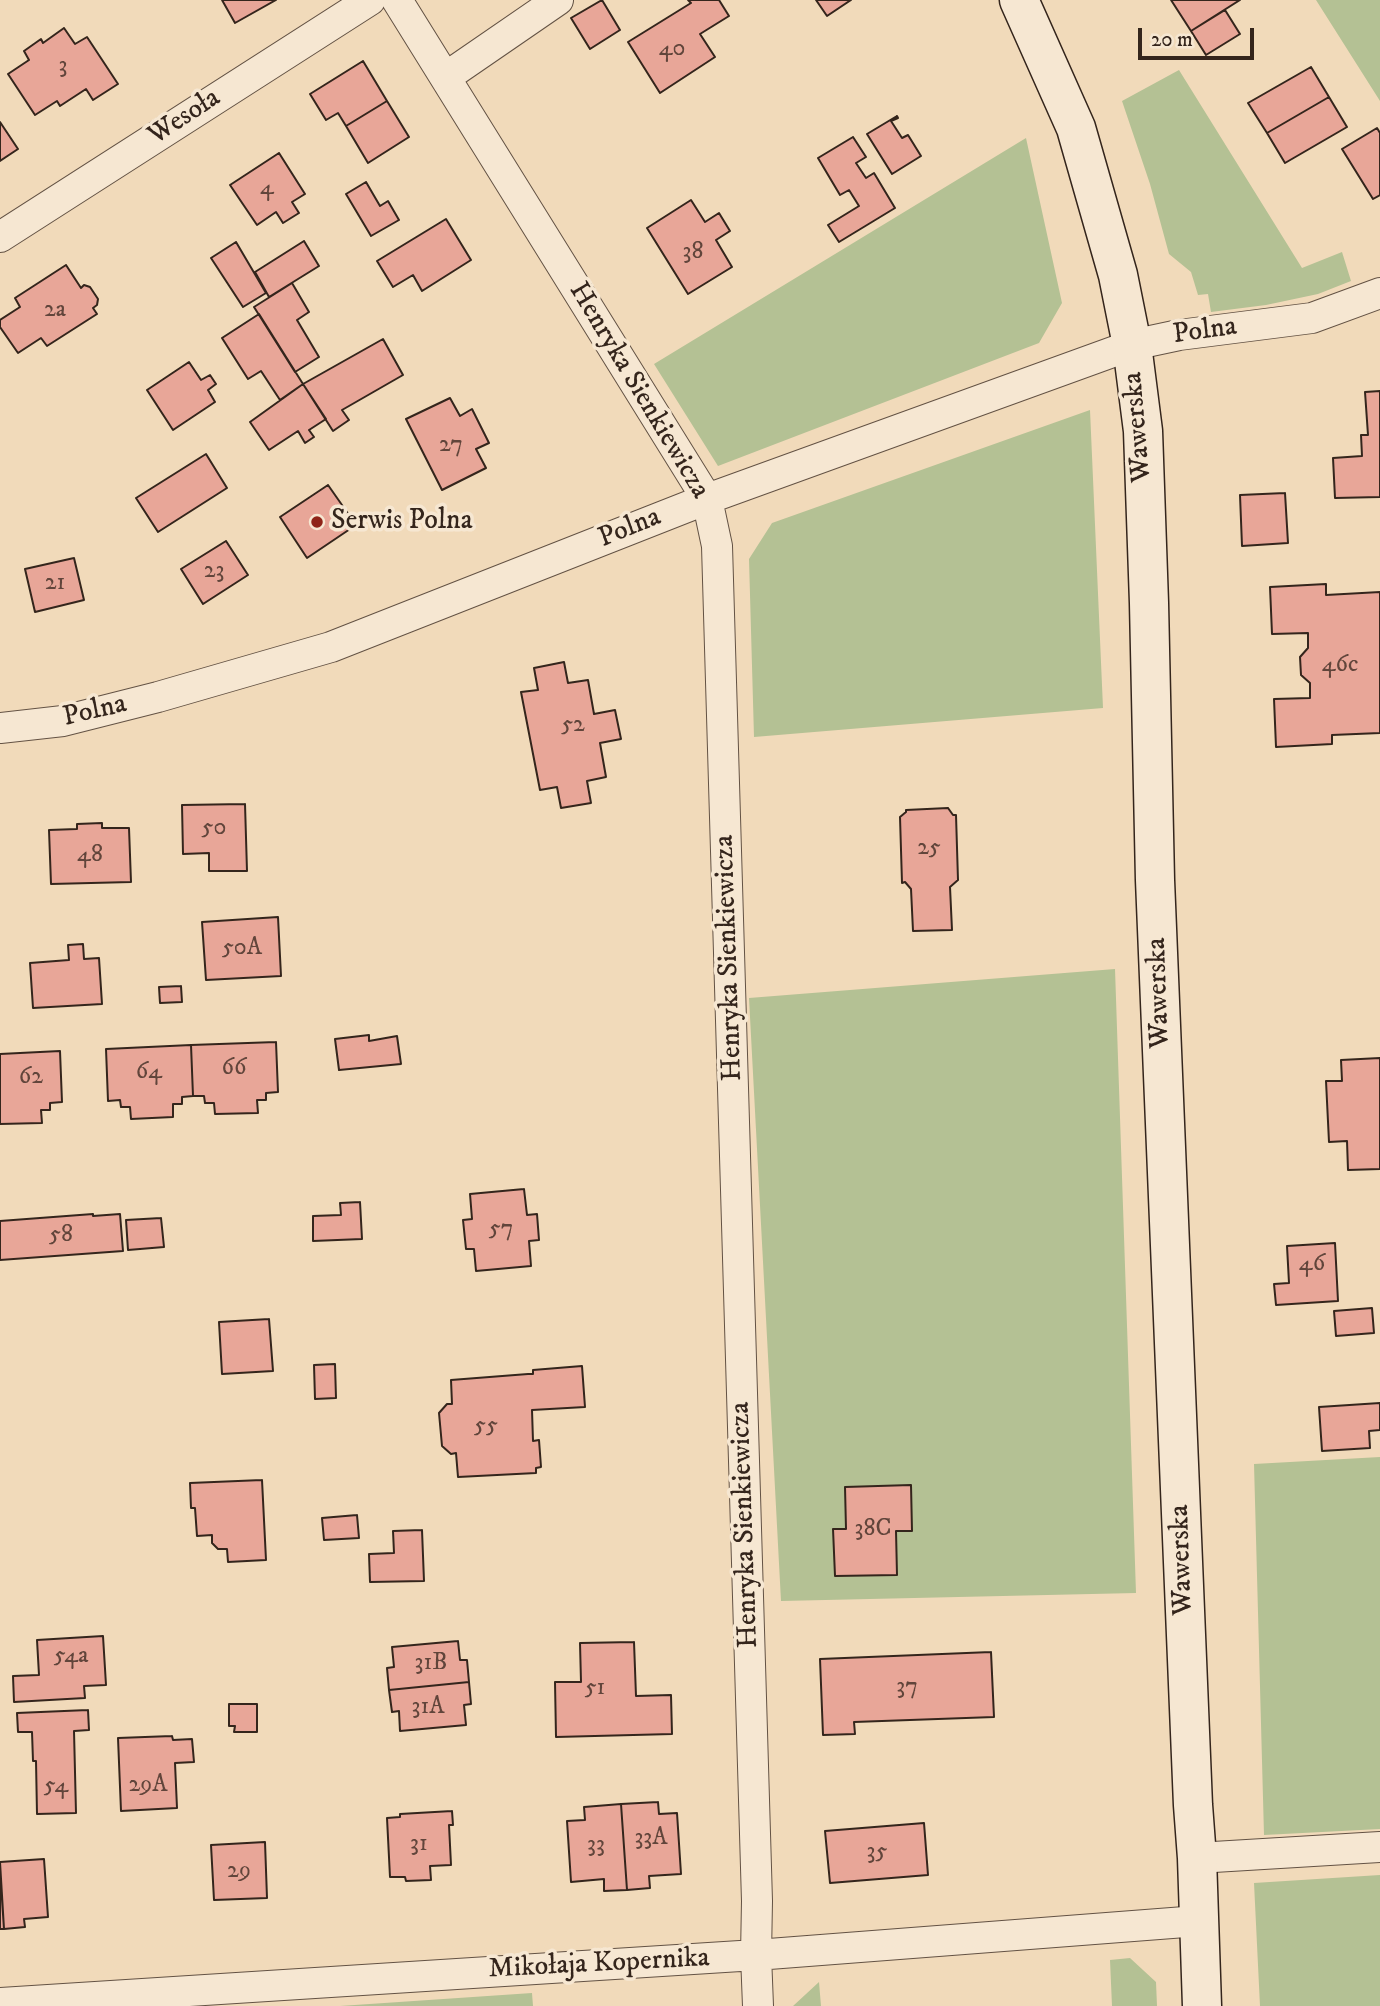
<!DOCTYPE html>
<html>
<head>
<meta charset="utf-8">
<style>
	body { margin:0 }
	#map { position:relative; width:1380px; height:2006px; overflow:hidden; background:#f1daba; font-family:"IM FELL DW Pica",serif }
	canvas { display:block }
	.scale { position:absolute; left:1138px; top:28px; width:116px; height:32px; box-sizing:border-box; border:4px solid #34251c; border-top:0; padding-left:9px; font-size:21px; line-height:24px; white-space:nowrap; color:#34251c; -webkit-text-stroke:5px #f6e7d2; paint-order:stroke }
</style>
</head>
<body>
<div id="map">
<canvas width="1380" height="2006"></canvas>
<div class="scale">20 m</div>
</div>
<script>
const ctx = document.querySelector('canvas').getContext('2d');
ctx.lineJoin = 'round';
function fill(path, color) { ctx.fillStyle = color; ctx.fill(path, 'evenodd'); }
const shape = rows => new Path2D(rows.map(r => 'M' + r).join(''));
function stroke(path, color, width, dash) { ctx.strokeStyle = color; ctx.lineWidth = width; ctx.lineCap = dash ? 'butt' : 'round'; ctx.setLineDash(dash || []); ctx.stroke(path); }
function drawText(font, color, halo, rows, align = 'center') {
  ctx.font = font + ' "IM FELL DW Pica",serif'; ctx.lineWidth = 7; ctx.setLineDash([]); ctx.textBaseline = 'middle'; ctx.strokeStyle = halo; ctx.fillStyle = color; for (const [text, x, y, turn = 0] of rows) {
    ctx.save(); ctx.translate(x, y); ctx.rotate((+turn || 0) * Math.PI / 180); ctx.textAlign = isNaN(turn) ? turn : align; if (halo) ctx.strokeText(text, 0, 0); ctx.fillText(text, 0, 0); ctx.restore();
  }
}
fill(shape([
	[1316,0,1380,0,1380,101],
	[1179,70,1302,268,1342,252,1351,281,1318,294,1266,305,1211,312,1208,294,1198,295,1191,272,1169,254,1150,184,1122,101],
	[1026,138,1062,303,1039,343,718,466,654,364],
	[1090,410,1103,708,754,737,749,559,772,523],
	[1115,969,1136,1593,781,1601,749,998],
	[1380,1457,1380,1829,1264,1835,1254,1464],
	[1380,1875,1380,2006,1260,2006,1254,1883],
	[1130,1958,1156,1982,1157,2006,1112,2006,1110,1960],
	[819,1982,821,2006,793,2006],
	[532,1993,533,2006,340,2006]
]), '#b4c194');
const building = shape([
	[222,0,276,0,235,23,222,0],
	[602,0,620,30,590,49,571,18,602,0],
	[688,0,719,0,729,16,700,34,715,57,660,93,628,42,691,3,688,0],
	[816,0,851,0,827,16,816,0],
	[1171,0,1240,0,1191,31,1171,0],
	[1225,10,1240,34,1206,55,1191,31,1225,10],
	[64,28,75,44,87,37,118,84,93,100,86,89,60,106,57,101,35,115,8,74,29,60,24,51,41,39,43,43,64,28],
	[363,61,387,101,346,126,338,113,326,120,310,94,363,61],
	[1311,67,1329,97,1267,133,1248,103,1311,67],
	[1329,97,1347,127,1285,163,1267,133,1329,97],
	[387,101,409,137,368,163,346,126,387,101],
	[897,116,898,118,891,121,902,138,908,135,921,156,892,174,867,134,897,116],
	[0,122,18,149,0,161,0,122],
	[1377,128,1380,133,1380,195,1373,199,1342,149,1377,128],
	[853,137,866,157,856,163,866,178,874,173,895,208,839,242,828,225,859,206,849,190,840,195,818,158,853,137],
	[279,153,305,194,292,202,299,213,283,223,276,212,257,225,230,185,279,153],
	[366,182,380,206,388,201,399,220,371,236,346,194,366,182],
	[691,200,705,222,719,213,730,231,716,240,732,267,688,294,647,228,691,200],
	[446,219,471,260,422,291,413,275,393,287,377,261,446,219],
	[304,241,319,266,269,297,255,272,304,241],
	[236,242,266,293,243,307,211,258,236,242],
	[66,265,81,288,84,285,90,287,98,299,97,305,93,308,97,314,47,346,41,338,18,353,0,327,0,320,20,307,15,298,66,265],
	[292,283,309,312,297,320,319,357,295,372,254,307,292,283],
	[259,314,303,384,280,400,261,371,248,379,222,338,259,314],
	[383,339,403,375,342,410,349,420,333,431,303,384,383,339],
	[189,362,201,380,210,375,216,384,208,390,215,402,173,430,147,390,189,362],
	[303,384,326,419,309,430,314,437,305,443,298,431,269,450,250,422,303,384],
	[1380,391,1380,497,1335,498,1333,458,1362,456,1361,435,1368,435,1365,392,1380,391],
	[450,398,460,416,472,409,489,443,476,449,486,468,442,490,406,419,450,398],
	[206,454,227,488,158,532,136,498,206,454],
	[328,485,356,525,307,558,280,517,328,485],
	[1285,493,1288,543,1242,546,1240,495,1285,493],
	[226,541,248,575,203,604,181,569,226,541],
	[74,558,84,600,35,612,25,569,74,558],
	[1326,584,1326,595,1380,592,1380,733,1332,735,1332,744,1276,747,1274,699,1310,698,1310,683,1301,675,1300,657,1308,648,1308,633,1272,634,1270,587,1326,584],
	[564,662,568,683,588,680,594,714,615,710,621,739,600,743,606,777,587,781,591,803,561,808,557,787,540,790,521,692,538,690,534,668,564,662],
	[245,804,247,871,209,871,209,853,183,854,182,805,245,804],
	[948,808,953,815,956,815,958,880,950,887,952,930,913,931,911,889,905,882,902,883,900,817,906,812,906,810,948,808],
	[102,823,102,828,129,828,131,882,51,884,49,830,77,829,77,824,102,823],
	[278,917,281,976,206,980,202,922,278,917],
	[83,944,84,959,99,958,102,1004,33,1008,30,963,69,960,68,945,83,944],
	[181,986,182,1002,160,1003,159,987,181,986],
	[369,1035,369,1041,397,1036,401,1064,339,1070,335,1039,369,1035],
	[276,1042,278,1092,266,1093,266,1100,257,1100,258,1113,215,1114,214,1103,205,1103,204,1096,193,1096,191,1045,276,1042],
	[191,1045,193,1096,182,1097,182,1104,173,1104,173,1117,131,1119,130,1107,121,1107,120,1100,108,1101,106,1049,191,1045],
	[60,1051,62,1102,50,1103,50,1110,41,1110,42,1123,0,1124,0,1054,60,1051],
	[1380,1058,1380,1169,1348,1170,1347,1141,1329,1142,1326,1081,1342,1081,1341,1060,1380,1058],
	[524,1189,527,1215,537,1214,539,1240,529,1241,531,1266,476,1271,474,1249,466,1249,463,1220,472,1219,470,1194,524,1189],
	[360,1202,362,1239,313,1241,313,1216,341,1215,340,1203,360,1202],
	[93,1214,93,1216,120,1214,123,1251,0,1260,0,1221,93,1214],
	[161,1218,164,1247,128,1250,126,1220,161,1218],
	[1335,1243,1338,1301,1276,1305,1274,1284,1289,1283,1287,1246,1335,1243],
	[1372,1308,1374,1333,1336,1336,1334,1311,1372,1308],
	[269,1319,273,1371,222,1374,219,1322,269,1319],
	[335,1364,336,1398,315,1399,314,1365,335,1364],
	[582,1366,585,1407,532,1410,533,1441,539,1440,541,1467,536,1468,536,1473,458,1477,456,1453,451,1454,442,1446,439,1413,447,1404,452,1404,451,1380,528,1374,533,1374,533,1370,582,1366],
	[1380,1403,1380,1430,1369,1431,1370,1448,1322,1451,1319,1407,1380,1403],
	[262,1480,266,1560,228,1562,227,1549,218,1549,212,1543,212,1535,197,1536,195,1508,191,1508,190,1483,262,1480],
	[911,1485,912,1531,896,1531,897,1575,835,1576,833,1529,846,1529,845,1487,911,1485],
	[357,1515,359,1538,324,1540,322,1518,357,1515],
	[422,1530,424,1581,370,1582,369,1554,394,1553,393,1531,422,1530],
	[103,1636,106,1685,84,1686,85,1698,14,1702,13,1676,39,1675,37,1640,103,1636],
	[458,1641,460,1660,467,1660,469,1682,389,1690,387,1668,394,1667,392,1647,458,1641],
	[634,1642,636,1696,671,1695,672,1734,556,1737,555,1682,581,1682,580,1643,634,1642],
	[991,1652,994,1717,854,1722,855,1734,823,1735,820,1659,991,1652],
	[469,1682,471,1704,464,1705,466,1725,400,1731,399,1711,392,1712,389,1690,469,1682],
	[229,1704,257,1704,257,1732,234,1732,235,1726,229,1726,229,1704],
	[88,1710,89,1730,74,1731,76,1813,37,1814,36,1761,33,1761,32,1732,18,1732,17,1713,88,1710],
	[172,1736,173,1740,192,1739,194,1762,175,1763,177,1808,121,1811,118,1738,172,1736],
	[658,1802,659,1814,677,1813,681,1874,649,1876,650,1888,627,1890,621,1804,658,1802],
	[621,1804,627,1890,604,1891,604,1879,571,1882,567,1821,585,1820,584,1807,621,1804],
	[452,1811,453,1825,449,1825,451,1865,430,1866,431,1880,406,1881,405,1877,390,1877,387,1818,400,1817,400,1814,452,1811],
	[924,1823,928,1875,830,1883,825,1831,924,1823],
	[265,1842,267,1898,214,1900,211,1845,265,1842],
	[44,1859,48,1917,24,1919,25,1927,4,1929,0,1862,44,1859],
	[0,1870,4,1929,0,1929,0,1870]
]);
fill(building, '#e8a698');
stroke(building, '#34251c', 2);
const street = shape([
	[397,0,707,499,717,546,757,1901,756,1955,758,2006],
	[446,77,558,0],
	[0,237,370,0],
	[0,728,63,721,158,697,331,647,707,499,1132,345,1179,335,1312,318,1380,293],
	[1197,1858,1380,1847],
	[0,2003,756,1955,1198,1921]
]);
const secondary = shape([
	[1019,0,1076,128,1118,275,1132,345,1143,431,1149,603,1155,880,1193,1805,1197,1858,1202,2006]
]);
stroke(street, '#635244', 32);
stroke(secondary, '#34251c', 41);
stroke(street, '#f6e7d2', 30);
stroke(secondary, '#f6e7d2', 38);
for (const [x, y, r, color] of [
	[317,522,7,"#8f2418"]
]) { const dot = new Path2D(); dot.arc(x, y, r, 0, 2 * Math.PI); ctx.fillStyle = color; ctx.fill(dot); stroke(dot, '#f6e7d2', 2.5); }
drawText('24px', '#61453b', null, [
	["40",672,50],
	["3",63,67],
	["4",267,189],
	["38",693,253],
	["2a",55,311],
	["27",451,446],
	["23",214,572],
	["21",55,584],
	["46c",1340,666],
	["52",573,726],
	["50",214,829],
	["25",929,849],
	["48",90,856],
	["50A",242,949],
	["66",234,1069],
	["64",149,1073],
	["62",31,1078],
	["57",501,1230],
	["58",61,1236],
	["46",1312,1265],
	["55",486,1427],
	["38C",873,1530],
	["54a",71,1657],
	["31B",431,1664],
	["37",907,1688],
	["51",595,1689],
	["31A",428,1708],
	["29A",148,1786],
	["54",56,1787],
	["33A",651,1839],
	["31",419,1845],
	["33",596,1846],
	["35",877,1853],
	["29",239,1872]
]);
drawText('28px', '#34251c', '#f6e7d2', [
	["Wesoła",185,118,-33],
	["Polna",1205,332,-8],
	["Henryka Sienkiewicza",638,391,59],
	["Wawerska",1139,427,-95],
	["Polna",630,529,-22],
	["Polna",95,712,-13],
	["Henryka Sienkiewicza",730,958,-92],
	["Wawerska",1160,993,-92],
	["Henryka Sienkiewicza",746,1525,-92],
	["Wawerska",1183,1560,-92],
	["Mikołaja Kopernika",599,1965,-3]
]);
drawText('28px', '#34251c', '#f6e7d2', [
	["Serwis Polna",331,522]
], 'left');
</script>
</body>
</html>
